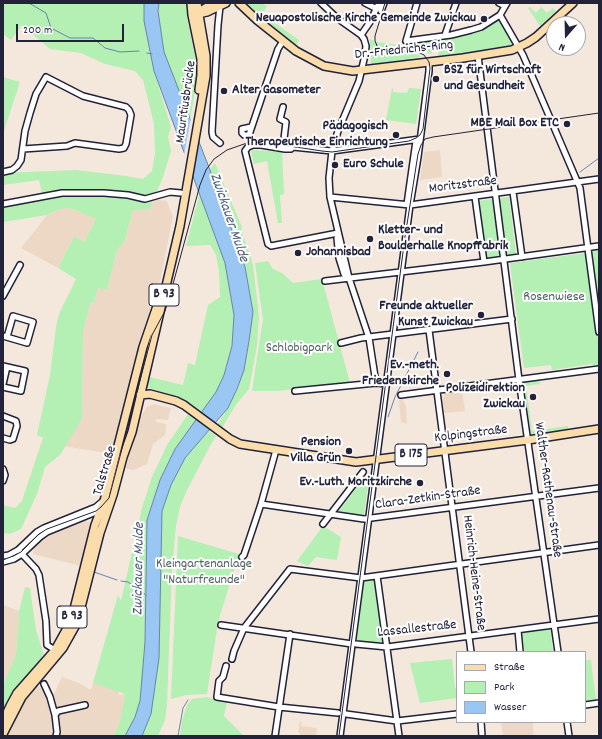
<!DOCTYPE html>
<html>
<head>
<meta charset="utf-8">
<style>
	body { margin:0 }
	#map { position:relative; width:602px; height:739px; overflow:hidden; background:#f4e8dd; font-family:Dekko,sans-serif }
	canvas { display:block }
	.frame { position:absolute; inset:0; border:4px solid #22223b; pointer-events:none }
	.legend { position:absolute; left:456px; top:651px; width:130px; height:72px; box-sizing:border-box; background:#fff; border:1px solid #a7a7b1; margin:0; padding:5px 7px; list-style:none; font-size:12px; color:#22223b }
	.legend li { display:flex; align-items:center; gap:8px; height:20px }
	.legend b { width:20px; border:1px solid #a7a7b1 }
	.north { position:absolute; left:546px; top:16px; width:40px; height:40px; box-sizing:border-box; background:#fff; border:1px solid #a7a7b1; border-radius:50%; rotate:200deg; font-size:11px; font-weight:700; line-height:16px; text-align:center; color:#22223b }
	.north::after { content:''; display:block; margin:auto; width:14px; height:18px; background:#22223b; clip-path:polygon(50% 0,100% 100%,50% 72%,0 100%) }
	.scale { position:absolute; left:16px; top:24px; width:108px; height:18px; box-sizing:border-box; border:2px solid #22223b; border-top:0; padding-left:5px; font-size:12px; line-height:14px; white-space:nowrap; color:#22223b; -webkit-text-stroke:3px #fff; paint-order:stroke }
</style>
</head>
<body>
<div id="map">
<canvas width="602" height="739"></canvas>
<div class="frame"></div>
<ul class="legend">
<li><b style="height:5px;background:#faddab"></b>Straße</li>
<li><b style="height:11px;background:#b4efb3"></b>Park</li>
<li><b style="height:11px;background:#9ac6f4"></b>Wasser</li>
</ul>
<div class="north">N</div>
<div class="scale">200 m</div>
</div>
<script>
const ctx = document.querySelector('canvas').getContext('2d');
ctx.lineJoin = 'round';
function fill(path, color) { ctx.fillStyle = color; ctx.fill(path, 'evenodd'); }
const shape = rows => new Path2D(rows.map(r => 'M' + r).join(''));
function stroke(path, color, width, dash) { ctx.strokeStyle = color; ctx.lineWidth = width; ctx.lineCap = dash ? 'butt' : 'round'; ctx.setLineDash(dash || []); ctx.stroke(path); }
function drawText(font, color, halo, rows, align = 'center') {
  ctx.font = font + ' Dekko,sans-serif'; ctx.lineWidth = 4; ctx.setLineDash([]); ctx.textBaseline = 'middle'; ctx.strokeStyle = halo; ctx.fillStyle = color; for (const [text, x, y, turn = 0] of rows) {
    ctx.save(); ctx.translate(x, y); ctx.rotate((+turn || 0) * Math.PI / 180); ctx.textAlign = isNaN(turn) ? turn : align; if (halo) ctx.strokeText(text, 0, 0); ctx.fillText(text, 0, 0); ctx.restore();
  }
}
fill(shape([
	[440,150,442,177,420,180,424,152],
	[153,199,167,201,170,210,173,216,161,277,149,320,146,323,137,353,111,454,64,446,82,419,83,331,91,302,94,302,98,288,107,290,117,250,125,240,133,210],
	[65,208,73,209,96,219,84,242,74,236,58,268,21,248,47,215,57,210],
	[462,391,465,411,444,413,442,397,444,397,445,395,444,394],
	[402,398,406,406,407,424,401,422,399,402,400,399],
	[153,404,171,408,168,420,156,419,156,422,166,424,165,435,153,444,147,464,134,470,124,468,134,442,141,416,147,407],
	[85,520,91,523,92,527,81,566,33,554,35,544,41,538],
	[3,605,19,611,16,655,3,684],
	[62,677,79,683,91,690,93,683,118,691,119,695,125,694,120,721,114,736,5,736,20,706,36,685,53,696],
	[300,721,302,721,301,726,317,728,316,736,300,736,300,733,298,733],
	[501,722,533,722,533,736,503,736]
]), '#edd8c5');
fill(shape([
	[3,3,144,3,144,21,154,71,171,127,168,137,171,151,162,180,153,199,150,209,133,210,125,240,117,250,107,290,98,288,94,303,91,302,83,331,82,419,60,455,45,467,37,494,21,529,10,534,3,533,3,505,15,508,22,501,43,438,37,435,50,375,56,327,59,314,76,279,58,268,74,236,84,242,96,219,73,209,65,208,57,210,47,215,3,222,3,203,42,194,39,180,3,185,3,173,76,170,126,176,143,179,152,171,155,153,154,124,143,80,135,71,105,64,81,53,50,49,22,25,11,40,3,34],
	[159,3,188,3,187,17,197,66,196,86,190,120,164,52,158,11],
	[246,3,262,3,267,6,262,14,299,40,296,45],
	[530,7,536,13,541,7,547,13,553,8,556,11,540,26,528,8],
	[499,20,514,44,487,52,437,57,445,37,472,33],
	[370,39,376,42,404,46,408,53,419,55,421,57,411,58,411,60,371,66],
	[440,39,431,54,414,48,413,41],
	[3,77,20,82,3,134],
	[392,88,393,89,393,92,407,93,409,88,421,89,416,124,386,120],
	[254,150,282,152,284,194,280,195,282,223,278,223,267,161,254,164,251,151],
	[215,163,242,227,241,230,250,254,253,265,259,317,257,346,249,389,235,406,222,428,217,425,228,408,237,389,244,370,249,341,253,312,245,267,210,170],
	[200,193,225,263,234,315,232,346,224,375,216,392,202,413,180,399,147,387,149,377,183,385,188,363,195,365,208,305,220,297,219,272,216,255,210,245,186,246],
	[509,197,516,254,486,258,478,201],
	[599,250,599,314,591,251],
	[587,253,599,349,599,367,597,367,592,364,552,370,551,365,524,368,510,263],
	[268,261,273,269,282,273,293,283,322,279,350,383,277,391,252,391,263,319,255,263],
	[539,379,540,384,526,386,532,431,568,426,568,429,531,434,523,382],
	[188,414,196,421,175,449,160,480,147,520,145,642,140,701,135,717,125,736,114,736,120,721,125,694,93,683,118,595,121,601,142,508,152,477,167,445],
	[209,431,216,436,210,446,187,490,180,507,176,526,172,569,167,704,165,720,158,736,142,736,151,714,159,581,161,511,171,485,185,458],
	[365,477,369,478,364,515,338,512],
	[323,526,341,537,337,560,316,557,308,566,297,561],
	[178,536,239,554,218,622,207,694,186,695,171,699],
	[364,579,375,579,382,643,356,641],
	[25,587,30,588,36,630,44,655,17,688,3,711,3,684,16,655,19,611],
	[550,628,553,652,524,652,521,632],
	[452,659,455,688,457,688,457,698,420,703,410,663],
	[585,660,591,660,596,700,585,702],
	[207,697,227,703,224,716,244,736,180,736,182,721,187,705,192,699]
]), '#b4efb3');
const water = shape([
	[144,3,159,3,158,11,164,52,210,170,245,267,253,312,249,341,244,370,237,389,228,408,185,458,171,485,162,511,159,658,151,714,142,736,125,736,135,717,140,701,145,642,147,520,160,480,175,449,216,392,224,375,232,346,234,315,225,263,154,71,144,21,144,3]
]);
fill(water, '#9ac6f4');
stroke(water, '#6a84aa', 1);
fill(shape([
	[191,117,199,137,192,177,184,155]
]), '#f4e8dd');
stroke(shape([
	[29,3,46,13,51,28,70,38,93,38,105,48,120,52,139,51],
	[147,53,152,54],
	[580,172,599,158],
	[388,417,395,397,418,352],
	[94,572,117,580],
	[121,581,128,582,146,595],
	[178,736,183,708,188,700]
]), '#6a84aa', 1);
const minor = shape([
	[321,3,337,18,361,35,364,39,366,46,365,55,359,81,338,131,332,151,329,178,330,197,349,278,369,338,376,383],
	[365,3,377,9],
	[417,3,406,41,451,35,471,30,481,27,500,15],
	[499,3,505,6],
	[507,3,500,15,523,55,580,188,599,332],
	[220,6,218,25,212,132,213,137,220,143],
	[381,11,384,3],
	[361,35,370,22,379,3],
	[445,35,456,3],
	[478,56,519,380,558,652],
	[283,107,280,119,286,122,284,139,286,142,292,143,293,147,332,151,420,139],
	[251,127,242,129,242,133,244,135,249,135,278,49,283,41],
	[293,147,291,149,285,149,261,145,253,145,248,147,245,151,268,244,271,246,338,233],
	[3,172,12,170,17,166,21,160,25,131,30,113,36,94,46,77,83,96,126,107,129,110,131,115,126,144,124,148,119,149,75,143,67,146,23,149],
	[513,192,522,257],
	[330,197,410,205,599,179],
	[475,197,484,262],
	[3,204,62,193,104,193,128,195,145,199,170,192,181,193],
	[407,204,416,141],
	[337,238,339,258,344,274,349,278],
	[325,281,484,262,599,246],
	[3,296,20,265],
	[429,330,471,652],
	[3,336,27,343,33,322,13,316,7,337],
	[341,343,361,338,512,319],
	[3,366,25,371,21,391,3,387],
	[3,384,7,367],
	[295,391,376,383,387,384],
	[401,395,599,369],
	[3,416,16,421,17,426,13,439,10,440,3,438],
	[3,469,5,475,3,481],
	[261,504,364,519,599,488],
	[323,524,363,472],
	[20,552,36,569,39,575,46,621,47,645,55,650],
	[3,556,9,555,18,550,37,532,44,528,96,507,103,501],
	[242,557,244,555,261,504,276,450],
	[3,562,14,559,22,554,40,537,47,532,101,510],
	[377,576,399,736],
	[221,625,352,644],
	[518,630,520,652],
	[356,644,387,647,599,619],
	[232,659,234,651,244,628,290,569,361,578,599,545],
	[226,666,223,677,219,681,217,697,279,707,338,713],
	[44,684,50,697,55,715],
	[585,705,599,703],
	[346,714,397,721,457,714],
	[481,722,482,736],
	[567,722,569,736],
	[56,736,57,732,55,715,58,711,85,705],
	[275,736,290,634],
	[340,736,410,205,418,157,429,71,429,62]
]);
const major = shape([
	[191,3,192,15,201,59,201,75,199,90],
	[239,3,257,20,296,51,324,66,353,71,463,58,512,50,527,43,536,37,573,3],
	[200,11,214,3],
	[194,15,207,12,226,3],
	[140,395,150,394,176,401,184,405,230,439,240,444,356,462,528,440,599,429],
	[3,721,10,706,17,693,55,650,71,621,95,525,104,501,143,347,157,306],
	[3,734,22,697,63,648,77,623,100,533,113,495,123,457,132,432,180,226,206,76,206,56,197,3]
]);
stroke(minor, '#22223b', 8);
stroke(major, '#22223b', 10);
stroke(minor, '#fff', 5);
stroke(major, '#faddab', 7);
stroke(shape([
	[3,560,13,556,21,552,39,534,47,529,96,511,101,507,109,498,152,335,165,311,170,295,200,185,206,170,214,159,227,150,247,143,269,143,322,151,332,152,409,141,416,138,420,135,423,129,427,94,430,68,429,62,424,55,416,51,408,51,390,53,385,52,378,48,375,41,375,36,385,3],
	[339,736,405,237,418,154,421,145,425,139,433,137,599,113]
]), '#22223b', 1);
for (const [x, y, r, color] of [
	[484,19,4,"#22223b"],
	[436,79,4,"#22223b"],
	[224,91,4,"#22223b"],
	[567,124,4,"#22223b"],
	[396,135,4,"#22223b"],
	[335,165,4,"#22223b"],
	[370,239,4,"#22223b"],
	[298,253,4,"#22223b"],
	[481,315,4,"#22223b"],
	[447,374,4,"#22223b"],
	[533,397,4,"#22223b"],
	[349,451,4,"#22223b"],
	[420,483,4,"#22223b"]
]) { const dot = new Path2D(); dot.arc(x, y, r, 0, 2 * Math.PI); ctx.fillStyle = color; ctx.fill(dot); stroke(dot, '#fff', 1.5); }
for (const [x, y, w] of [
	[164,295,30],
	[411,455,32],
	[72,617,30]
]) { const box = new Path2D(); box.roundRect(x - w / 2, y - 11, w, 22, 3); ctx.fillStyle = '#fff'; ctx.fill(box); stroke(box, '#22223b', 1); }
drawText('bold 13px', '#22223b', null, [
	["B 93",164,295],
	["B 175",411,455],
	["B 93",72,617]
]);
drawText('bold 14px', '#22223b', '#fff', [
	["Neuapostolische Kirche Gemeinde Zwickau",476,19],
	["BSZ für Wirtschaft",444,71,"left"],
	["und Gesundheit",444,87,"left"],
	["Alter Gasometer",232,91,"left"],
	["MBE Mail Box ETC",559,124],
	["Pädagogisch",388,127],
	["Therapeutische Einrichtung",388,143],
	["Euro Schule",343,165,"left"],
	["Kletter- und",378,231,"left"],
	["Boulderhalle Knopffabrik",378,247,"left"],
	["Johannisbad",306,253,"left"],
	["Freunde aktueller",473,307],
	["Kunst Zwickau",473,323],
	["Ev.-meth.",439,366],
	["Friedenskirche",439,382],
	["Polizeidirektion",525,389],
	["Zwickau",525,405],
	["Pension",341,443],
	["Villa Grün",341,459],
	["Ev.-Luth. Moritzkirche",412,483]
], 'right');
drawText('14px', '#22223b', '#fff', [
	["Dr.-Friedrichs-Ring",404,51,-6],
	["Mauritiusbrücke",187,102,-82],
	["Moritzstraße",463,186,-7],
	["Kolpingstraße",471,435,-7],
	["Talstraße",106,471,-73],
	["Walther-Rathenau-Straße",547,490,82],
	["Clara-Zetkin-Straße",428,499,-8],
	["Heinrich-Heine-Straße",473,573,83],
	["Lassallestraße",417,630,-6]
]);
drawText('14px', '#4e605f', '#fff', [
	["Rosenwiese",554,298],
	["Schlobigpark",299,349],
	["Kleingartenanlage",204,565],
	["\"Naturfreunde\"",204,581]
]);
drawText('italic 15px', '#4c5b7c', '#fff', [
	["Zwickauer Mulde",228,218,71],
	["Zwickauer Mulde",140,569,-89]
]);
</script>
</body>
</html>
